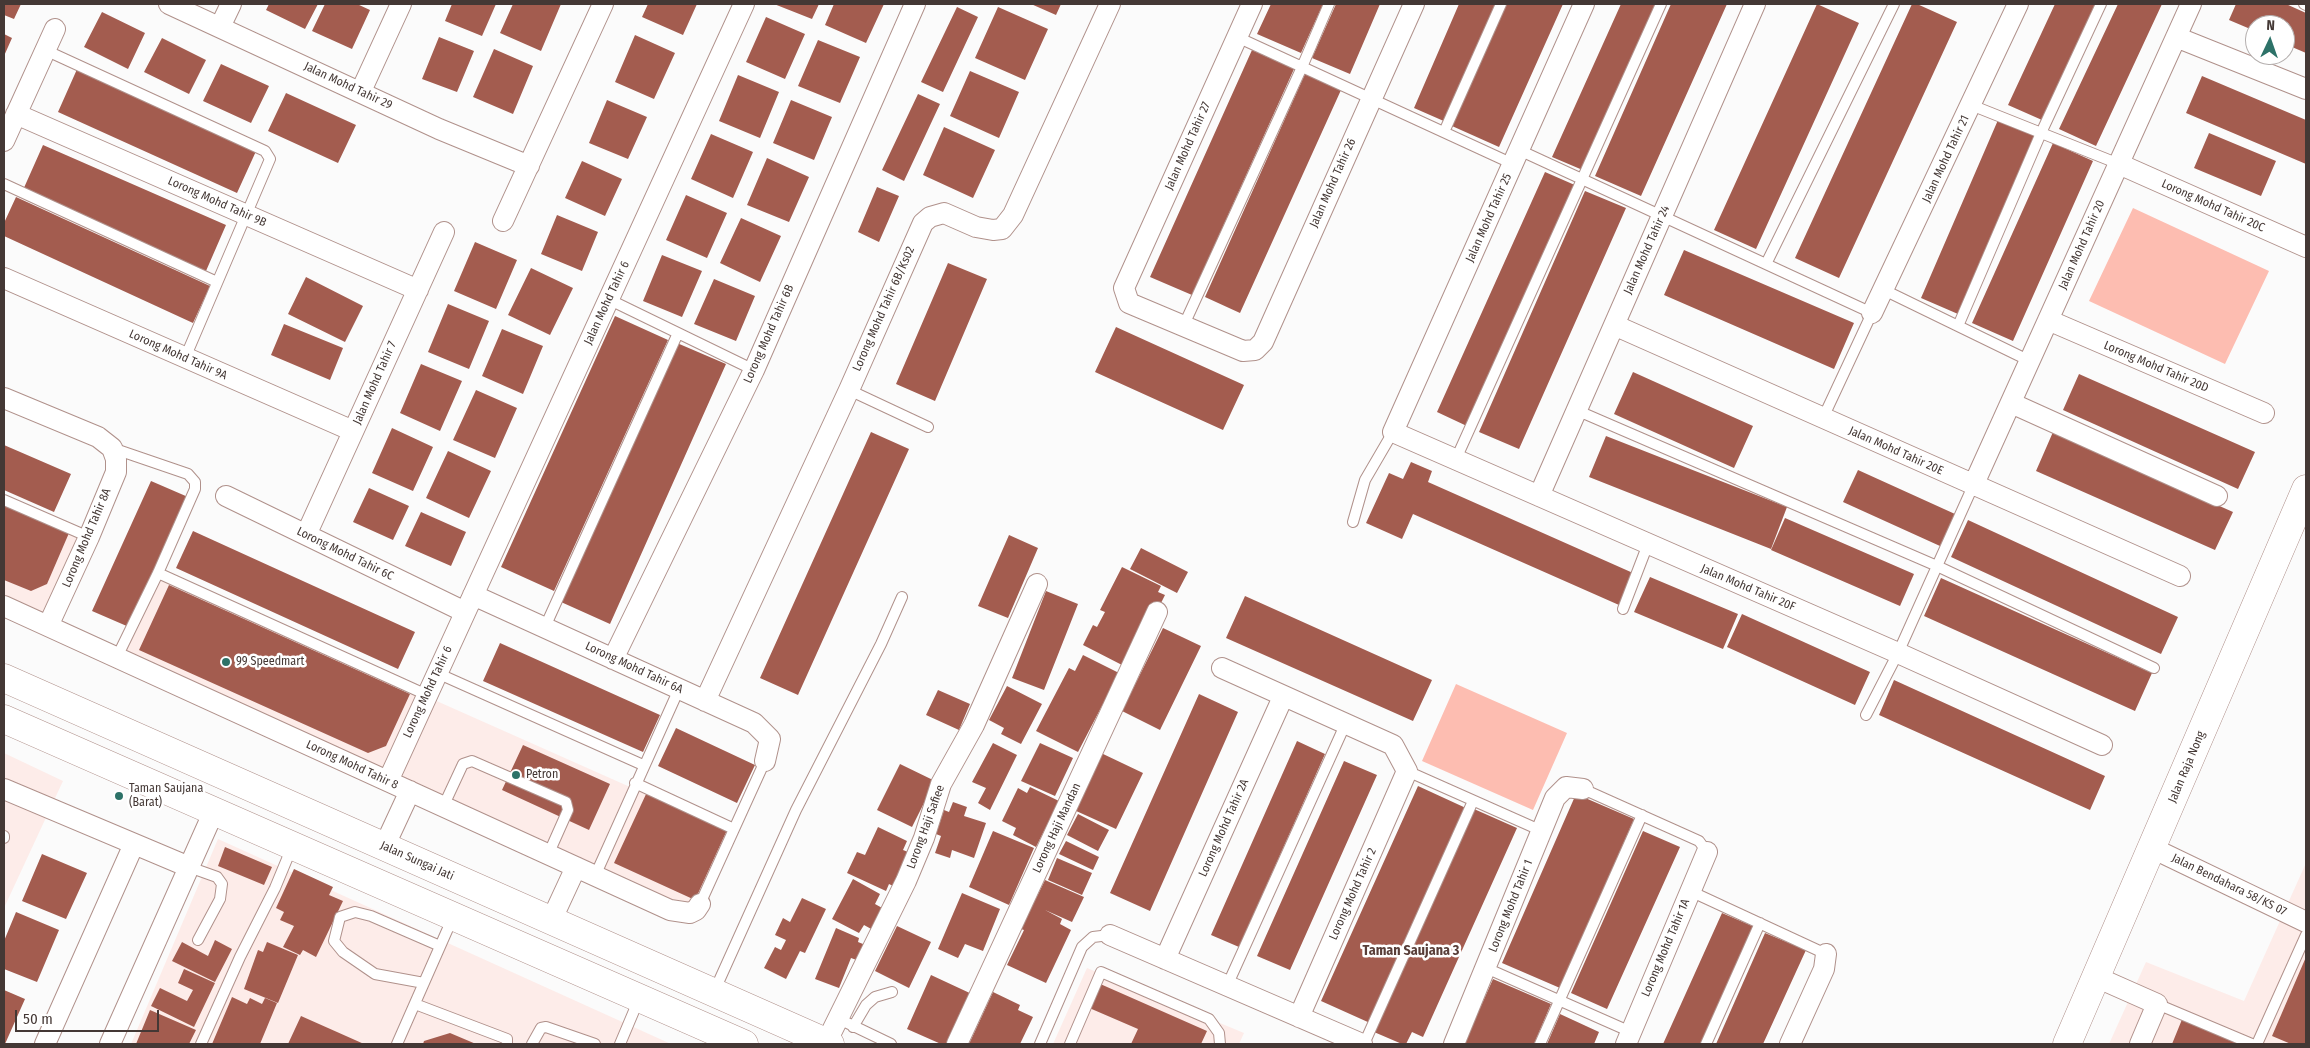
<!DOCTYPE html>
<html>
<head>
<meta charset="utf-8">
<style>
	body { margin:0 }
	#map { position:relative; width:2310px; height:1048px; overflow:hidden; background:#fbfbfb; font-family:"Fira Sans Condensed",sans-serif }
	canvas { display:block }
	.frame { position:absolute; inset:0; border:5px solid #443835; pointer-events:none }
	.north { position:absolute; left:2245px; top:15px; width:50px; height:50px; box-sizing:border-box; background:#fff; border:1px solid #b4afae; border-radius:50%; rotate:3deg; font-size:14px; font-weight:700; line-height:20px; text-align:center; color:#443835 }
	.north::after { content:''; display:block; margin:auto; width:18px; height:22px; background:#2d7268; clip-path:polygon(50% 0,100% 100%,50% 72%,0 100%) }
	.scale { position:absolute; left:15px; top:1010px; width:144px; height:22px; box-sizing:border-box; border:2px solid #443835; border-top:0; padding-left:6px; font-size:15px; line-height:18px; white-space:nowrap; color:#443835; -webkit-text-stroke:4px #fff; paint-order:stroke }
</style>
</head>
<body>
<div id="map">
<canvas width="2310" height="1048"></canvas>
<div class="frame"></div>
<div class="north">N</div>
<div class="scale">50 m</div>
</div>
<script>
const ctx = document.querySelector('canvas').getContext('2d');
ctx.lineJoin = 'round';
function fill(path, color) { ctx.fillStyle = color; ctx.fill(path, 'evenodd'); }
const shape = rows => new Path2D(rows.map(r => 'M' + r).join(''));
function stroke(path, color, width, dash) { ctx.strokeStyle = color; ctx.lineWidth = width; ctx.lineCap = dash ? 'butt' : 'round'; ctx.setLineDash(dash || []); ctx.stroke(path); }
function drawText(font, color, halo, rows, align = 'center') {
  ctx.font = font + ' "Fira Sans Condensed",sans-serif'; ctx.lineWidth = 5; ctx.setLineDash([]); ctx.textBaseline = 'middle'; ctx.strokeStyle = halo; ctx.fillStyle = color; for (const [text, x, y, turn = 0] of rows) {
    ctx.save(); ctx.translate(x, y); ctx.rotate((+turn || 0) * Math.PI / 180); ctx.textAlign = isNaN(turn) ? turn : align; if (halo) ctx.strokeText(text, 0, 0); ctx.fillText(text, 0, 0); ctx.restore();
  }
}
fill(shape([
	[4,506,80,538,44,616,4,597],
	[160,578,729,831,696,902,679,904,124,652],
	[4,753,63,781,4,908],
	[218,839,671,1044,131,1044],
	[2306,863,2306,1044,2109,1044,2146,962,2244,1001],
	[1087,968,1244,1033,1239,1044,1053,1044]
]), '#fdece9');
fill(shape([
	[2133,208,2269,271,2225,364,2089,301],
	[1456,684,1567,733,1533,810,1422,761]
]), '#fdbdb1');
fill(shape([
	[4,4,21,4,14,19,4,15],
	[269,4,318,4,305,29,266,10],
	[325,4,357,4,370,10,352,49,312,31],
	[452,4,496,4,482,36,445,21],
	[513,4,561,4,541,51,500,33],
	[648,4,697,4,683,35,642,17],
	[774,4,819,4,812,19],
	[834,4,884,4,866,43,825,25],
	[1031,4,1061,4,1056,15],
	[1271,4,1323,4,1301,53,1257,34],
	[1336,4,1380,4,1350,74,1312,58],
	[1459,4,1497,4,1446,122,1414,108],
	[1506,4,1563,4,1499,147,1452,126],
	[1621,4,1659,4,1585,171,1552,157],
	[1671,4,1727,4,1641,196,1595,176],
	[1817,4,1859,23,1756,249,1714,230],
	[1912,4,1917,4,1957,22,1839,278,1795,258],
	[2055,4,2096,4,2042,120,2008,105],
	[2118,4,2162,4,2096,146,2059,129],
	[2236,4,2286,4,2306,13,2306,53,2285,44,2285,25,2255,25,2255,31,2229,20],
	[957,7,978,17,943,92,921,82],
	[998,7,1048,29,1025,80,975,58],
	[102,12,145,33,128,69,84,47],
	[766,17,805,34,785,79,746,62],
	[4,34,12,38,4,56],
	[635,35,675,53,654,99,615,82],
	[439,37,474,51,457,92,422,79],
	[162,38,206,60,189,94,144,72],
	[818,40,860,57,840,103,798,86],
	[494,49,533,66,513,114,473,97],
	[1252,50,1294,69,1192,295,1150,277],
	[221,64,269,86,251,123,203,101],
	[78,67,257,149,237,193,58,112],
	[970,71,1019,92,999,138,950,116],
	[1305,74,1341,90,1240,313,1205,297],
	[738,75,779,92,760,138,719,121],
	[2202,76,2306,120,2306,164,2186,113],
	[286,93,356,125,338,163,268,131],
	[918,94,940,104,904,181,882,170],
	[607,100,647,117,628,159,589,143],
	[791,100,832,117,814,160,773,143],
	[1998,120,2035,136,1958,314,1921,298],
	[944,127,995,150,973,198,923,175],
	[2209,133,2276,161,2261,196,2194,168],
	[711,134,753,152,733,198,691,179],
	[2053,143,2093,161,2013,341,1972,323],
	[43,145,226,225,206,271,23,190],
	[767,158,809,177,789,222,747,205],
	[582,161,622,179,605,216,565,198],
	[1545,172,1577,186,1469,427,1437,412],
	[877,187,899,196,879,242,858,232],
	[1585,191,1626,208,1519,449,1479,432],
	[686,195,727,213,707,258,666,240],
	[16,197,210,286,193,323,4,236,4,223],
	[557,215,598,232,582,271,541,254],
	[741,218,781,236,760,282,720,263],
	[475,242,517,260,496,309,454,291],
	[1684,250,1854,323,1834,369,1664,295],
	[662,255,702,271,682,317,643,301],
	[948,263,987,279,935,401,896,384],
	[531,268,573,288,550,335,508,315],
	[306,277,363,306,345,342,288,314],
	[714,279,755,296,736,341,694,324],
	[448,304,489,321,469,369,428,352],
	[615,316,668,340,554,591,501,567],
	[284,324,343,348,330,380,271,355],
	[1116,327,1244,385,1223,430,1095,372],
	[502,329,543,346,523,394,482,376],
	[677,343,726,364,610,624,561,602],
	[421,364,462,381,440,431,400,413],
	[1633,372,1753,426,1734,468,1614,414],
	[2079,374,2255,452,2238,489,2063,410],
	[476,390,517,408,495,458,453,440],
	[392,428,433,447,413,491,372,473],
	[871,432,909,449,798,695,760,678],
	[2053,432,2233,512,2215,550,2036,471],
	[1606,436,1787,507,1771,549,1589,477],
	[4,445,71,474,54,512,4,490],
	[448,451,491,471,469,518,426,498],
	[1411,462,1432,471,1428,482,1633,573,1619,605,1413,514,1402,539,1366,523,1389,473,1403,479],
	[1858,470,1955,514,1940,546,1843,502],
	[151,481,188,497,129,627,92,611],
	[369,488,409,506,393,540,353,522],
	[4,505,69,533,47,584,31,591,4,580],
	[421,512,466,532,451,566,405,546],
	[1785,518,1914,574,1900,606,1771,550],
	[1968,520,2178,617,2161,654,1951,557],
	[193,531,415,632,398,669,176,568],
	[1009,535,1038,548,1008,618,978,606],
	[1141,548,1188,572,1177,593,1130,569],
	[1122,567,1161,586,1158,592,1165,595,1146,633,1122,665,1083,645,1093,625,1097,627,1105,612,1100,610],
	[1650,577,1738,614,1723,649,1634,612],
	[1941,578,2152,673,2135,711,1924,616],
	[169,585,410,694,386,746,368,753,139,650],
	[1046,591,1078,604,1044,690,1012,678],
	[1245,596,1432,680,1413,721,1226,638],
	[1742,614,1870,672,1855,705,1727,647],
	[1163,628,1201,646,1160,730,1122,711],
	[500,643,660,715,643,752,483,681],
	[1083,655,1119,673,1078,752,1036,731,1069,668,1075,671],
	[1894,680,2105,776,2090,810,1879,715],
	[1007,686,1042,704,1021,744,1001,734,1004,728,989,720],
	[938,690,970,704,959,730,926,715],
	[1199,694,1238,712,1150,911,1110,893],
	[676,728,755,765,737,803,658,766],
	[1297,741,1325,754,1239,947,1211,935],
	[993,743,1017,755,990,810,978,803,986,788,972,782],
	[1040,743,1073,758,1055,796,1021,781],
	[523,745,610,784,589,830,502,790],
	[1101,753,1143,773,1116,829,1074,810],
	[1344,761,1377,775,1290,970,1257,956],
	[900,764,935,781,912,827,877,810],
	[1418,786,1468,809,1370,1023,1321,1001],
	[1030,787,1059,801,1036,847,1013,835,1016,828,1002,821,1018,788,1027,793],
	[647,792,728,828,695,900,614,863],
	[1576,794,1634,819,1560,988,1502,963],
	[953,802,967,807,964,816,986,823,974,858,952,850,950,858,935,853,941,836,936,834,944,810,949,812],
	[1474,809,1517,828,1423,1037,1412,1032,1406,1044,1402,1044,1374,1032],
	[1078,814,1109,830,1098,851,1067,835],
	[878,827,907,841,903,850,913,854,897,888,889,884,886,891,847,873,857,852,865,855],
	[993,831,1034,848,1009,905,969,887],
	[1643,831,1680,847,1607,1009,1571,993],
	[1066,841,1099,857,1093,870,1059,854],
	[225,847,272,867,264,885,218,866],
	[42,854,87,873,66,919,22,901],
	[1057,858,1092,873,1082,895,1048,880],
	[294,869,333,887,329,895,343,901,316,957,303,950,300,955,283,947,294,926,280,920,284,912,276,908],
	[853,879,880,894,875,904,884,909,873,930,864,925,859,933,832,919],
	[1045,880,1084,897,1072,922,1045,910,1062,919,1060,924,1071,930,1046,983,1007,965,1024,930,1021,929],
	[962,893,1000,909,983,951,965,944,958,958,938,949],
	[802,898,826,909,805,953,800,951,786,979,764,968,775,947,781,950,786,940,775,935,783,918,790,922],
	[16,912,59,930,37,982,4,969,4,941],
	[1722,913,1757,928,1705,1044,1663,1044],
	[897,926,931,942,909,988,875,971],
	[836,928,859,938,858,942,868,946,862,962,851,958,839,988,815,979],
	[1765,933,1806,950,1763,1044,1716,1044],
	[215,940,232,949,215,982,172,961,182,942,208,956],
	[267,942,298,955,278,1003,244,989,258,950,263,952],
	[2306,957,2306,1044,2291,1044,2272,1036],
	[184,969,215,983,194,1027,151,1006,160,988,187,1001,193,990,178,983],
	[931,975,974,995,952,1044,941,1044,907,1029],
	[1493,979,1551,1004,1534,1044,1464,1044],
	[1098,983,1207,1031,1201,1044,1131,1044,1138,1029,1087,1007],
	[4,990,25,999,5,1044,4,1044],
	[993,992,1020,1005,1018,1010,1033,1017,1020,1044,969,1044],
	[232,997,247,1004,250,998,262,1004,265,998,277,1003,260,1044,212,1044],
	[150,1010,196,1030,189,1044,136,1044],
	[1560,1014,1599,1032,1594,1044,1547,1044],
	[301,1016,364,1044,288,1044],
	[2183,1017,2242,1044,2172,1044],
	[450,1033,476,1044,423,1044,424,1041]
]), '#a35c4f');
const lane = shape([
	[2304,4,2306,5],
	[1237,37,1513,164],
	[45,50,265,151,270,159,185,358],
	[1971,105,2119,164],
	[1444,132,1501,4],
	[1519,150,1872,313,1823,418],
	[4,184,217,282],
	[1766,264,1894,4],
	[1884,290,2030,361],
	[608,299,754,370],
	[1958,326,2041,133,2101,4],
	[1183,327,1302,67,1329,4],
	[849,390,928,427],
	[1576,410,1937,566,2154,668],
	[112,448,188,474,195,482,195,489,158,573,117,657],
	[1456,459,1661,4],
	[4,500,89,537],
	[1353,522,1365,480,1393,432],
	[158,573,427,695],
	[1623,609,1648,544],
	[545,627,678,333],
	[437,673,643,765],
	[1866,715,1898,653,1973,486],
	[1407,771,1542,831],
	[635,783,734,829],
	[1583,789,1699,841,1707,852],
	[443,807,463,764,472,761,566,802,568,810,548,855],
	[4,836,4,838],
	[189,867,217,877,222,884,220,899,198,940],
	[595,876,679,689],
	[1690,891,1826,954],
	[700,904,765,761],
	[1486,968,1631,1032],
	[424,983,375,974,343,952,334,941,340,917,355,912,371,916,440,946],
	[1227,986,1345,725],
	[714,992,796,810,881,644,902,597],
	[415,1004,507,1039,507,1044],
	[2157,1004,2252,1044],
	[839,1019,891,1044],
	[853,1027,866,1005,875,997,892,992],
	[201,1044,240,957,275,888,292,847],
	[397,1044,453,917],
	[532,1044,541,1028,546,1027,595,1044],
	[620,1044,639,999],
	[1040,1044,1082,947,1093,937,1110,935],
	[1070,1044,1101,972,1209,1019,1219,1033,1220,1044],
	[1364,1044,1473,801],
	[1540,1044,1642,815],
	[1706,1044,1760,923],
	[2257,1044,2306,935]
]);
const street = shape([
	[169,4,439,129,529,166],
	[1252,4,1124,288,1129,303,1243,351,1255,350,1263,342,1414,4],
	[1584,4,1393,432,1898,653,2102,745],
	[220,27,231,4],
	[2176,37,2306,89],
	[361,91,401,4],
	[16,114,418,290],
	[4,141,55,29],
	[2119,164,2306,247],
	[503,221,603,4],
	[4,278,353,431],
	[1872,313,2018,4],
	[2048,320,2264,413],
	[1614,325,2180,576],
	[4,398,98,437,112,448,116,459,116,472,89,537,48,626],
	[2011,403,2217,496],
	[1973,486,2191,4],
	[226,496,465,612],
	[1539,496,1755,4],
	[306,535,444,232],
	[473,595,754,723,770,739,765,761],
	[4,606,670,910,690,913,696,910,700,904],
	[613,659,754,370,915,4],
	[1222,668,1393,745,1407,771,1299,1017],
	[705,701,849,390,923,223,930,217,944,213,976,227,993,230,1002,229,1013,215,1110,4],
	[388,781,744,4],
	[4,789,189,867],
	[384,847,410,791],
	[2152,848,2306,922],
	[551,921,576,867],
	[1110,935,1362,1044],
	[1165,959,1283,697],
	[2096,977,2157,1004,2140,1044],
	[826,1043,906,881,924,838,941,784,974,725,1037,584],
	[45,1044,134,844],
	[110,1044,214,811],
	[957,1044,1157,612],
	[1454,1044,1555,798,1566,787,1583,789],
	[1626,1044,1707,852],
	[1790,1044,1824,969,1826,954]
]);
const secondary = shape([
	[4,678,830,1044],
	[4,719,744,1044],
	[2067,1044,2306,489]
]);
stroke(lane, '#b0918b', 12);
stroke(street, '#b0918b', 22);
stroke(secondary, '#b0918b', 29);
stroke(lane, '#fff', 10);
stroke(street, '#fff', 20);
stroke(secondary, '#fff', 28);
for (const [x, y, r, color] of [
	[226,662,5,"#2d7268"],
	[516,775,5,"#2d7268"],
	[119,796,5,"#2d7268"]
]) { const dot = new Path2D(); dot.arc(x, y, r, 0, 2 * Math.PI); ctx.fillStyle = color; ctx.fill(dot); stroke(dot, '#fff', 2); }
drawText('12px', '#443835', '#fff', [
	["Jalan Mohd Tahir 29",348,86,25],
	["Jalan Mohd Tahir 27",1188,146,-66],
	["Jalan Mohd Tahir 21",1946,159,-65],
	["Jalan Mohd Tahir 26",1333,183,-66],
	["Lorong Mohd Tahir 9B",217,202,24],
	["Lorong Mohd Tahir 20C",2213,206,24],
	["Jalan Mohd Tahir 25",1489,218,-66],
	["Jalan Mohd Tahir 20",2082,245,-66],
	["Jalan Mohd Tahir 24",1647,250,-66],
	["Jalan Mohd Tahir 6",607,303,-65],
	["Lorong Mohd Tahir 6B/Ks02",884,309,-66],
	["Lorong Mohd Tahir 6B",769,334,-66],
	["Lorong Mohd Tahir 9A",178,355,24],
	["Lorong Mohd Tahir 20D",2156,367,23],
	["Jalan Mohd Tahir 7",375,383,-66],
	["Jalan Mohd Tahir 20E",1896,451,24],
	["Lorong Mohd Tahir 8A",87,538,-67],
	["Lorong Mohd Tahir 6C",345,554,26],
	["Jalan Mohd Tahir 20F",1748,588,23],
	["Lorong Mohd Tahir 6A",634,668,25],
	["Lorong Mohd Tahir 6",428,692,-65],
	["Lorong Mohd Tahir 8",352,765,25],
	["Jalan Raja Nong",2187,767,-67],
	["Lorong Haji Safiee",926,827,-70],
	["Lorong Haji Mandan",1057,828,-65],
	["Lorong Mohd Tahir 2A",1224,828,-66],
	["Jalan Sungai Jati",417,861,24],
	["Jalan Bendahara 58/KS 07",2229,885,26],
	["Lorong Mohd Tahir 2",1353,894,-66],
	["Lorong Mohd Tahir 1",1511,906,-68],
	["Lorong Mohd Tahir 1A",1666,948,-67]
]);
drawText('12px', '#443835', '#fff', [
	["99 Speedmart",236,662],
	["Petron",526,775],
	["Taman Saujana",129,789],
	["(Barat)",129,803]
], 'left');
drawText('bold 14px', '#583e39', '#fff', [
	["Taman Saujana 3",1411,951]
]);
</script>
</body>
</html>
